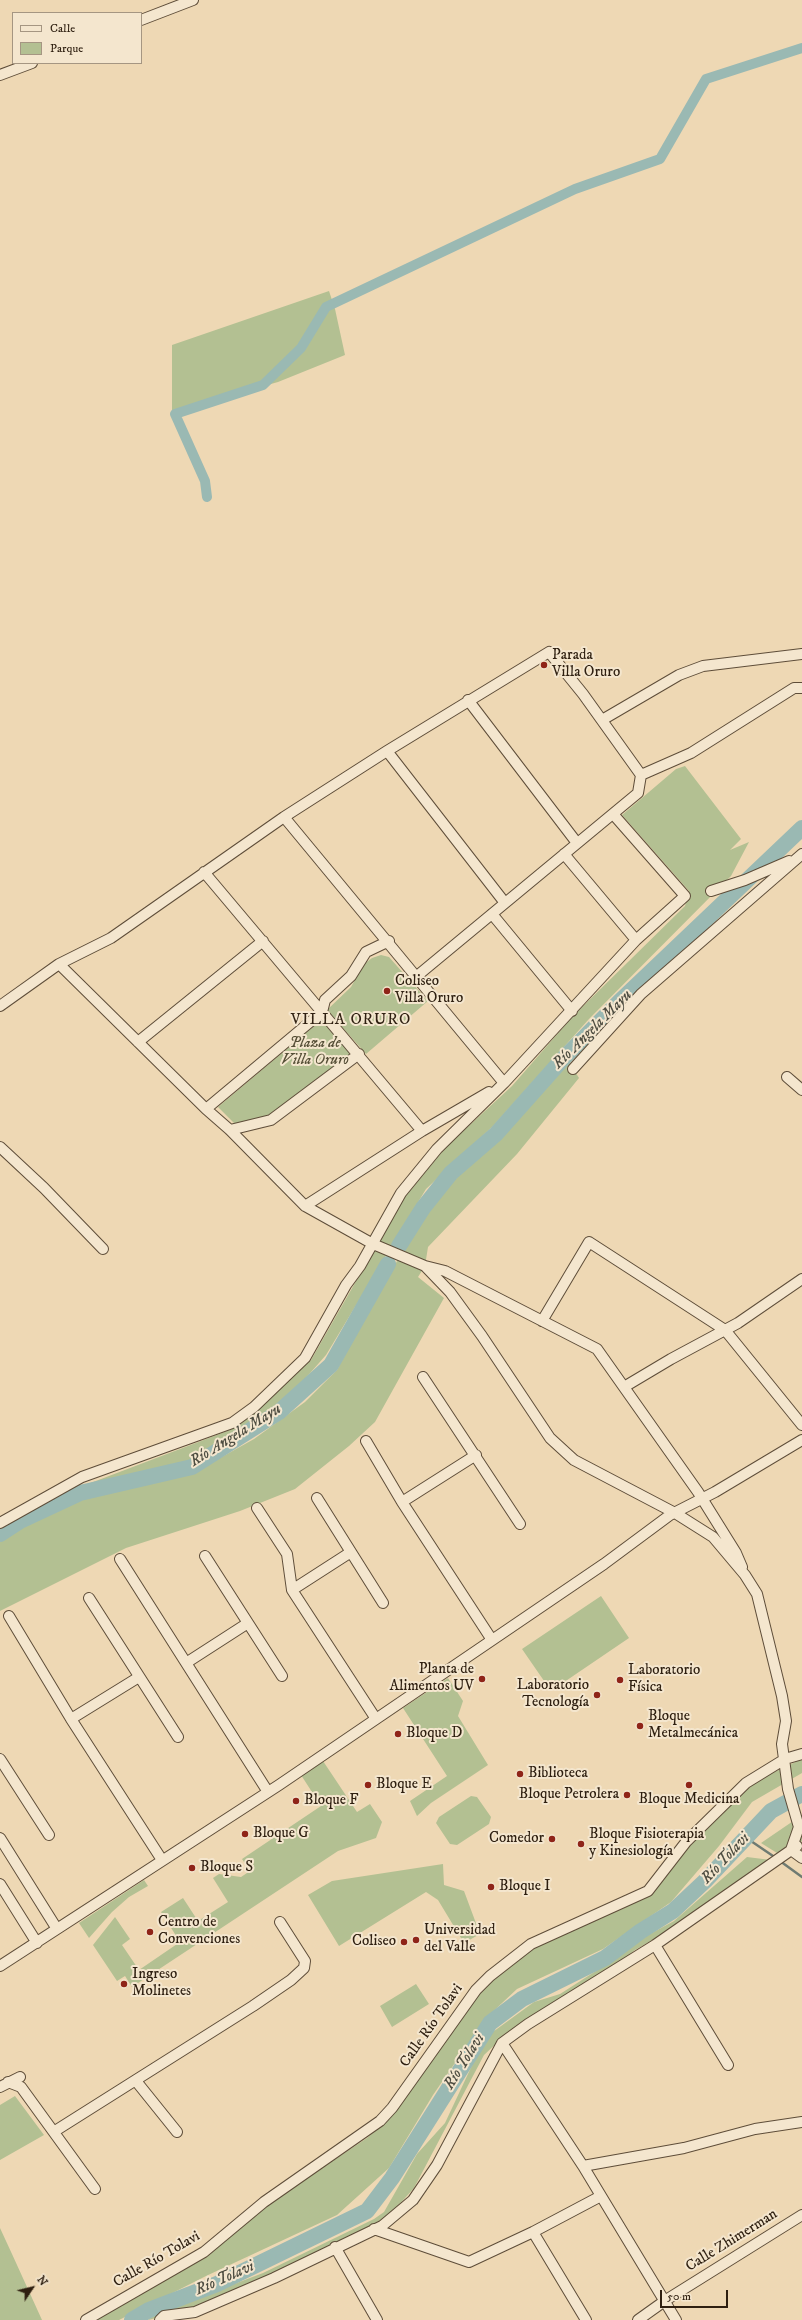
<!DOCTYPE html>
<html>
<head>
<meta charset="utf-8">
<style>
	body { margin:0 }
	#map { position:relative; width:802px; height:2320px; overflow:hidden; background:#eed8b4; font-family:"IM FELL DW Pica",serif }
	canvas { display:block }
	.legend { position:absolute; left:12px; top:12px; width:130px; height:52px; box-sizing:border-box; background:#f4e6ce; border:1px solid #a59682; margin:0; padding:5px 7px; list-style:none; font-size:12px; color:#2e1f10 }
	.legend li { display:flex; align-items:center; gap:8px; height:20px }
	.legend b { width:20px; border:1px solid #a59682 }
	.north { position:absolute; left:12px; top:2268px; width:40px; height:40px; -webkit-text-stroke:3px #f4e6ce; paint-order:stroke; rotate:55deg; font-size:11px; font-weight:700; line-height:16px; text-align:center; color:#2e1f10 }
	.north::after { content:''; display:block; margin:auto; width:14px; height:18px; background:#2e1f10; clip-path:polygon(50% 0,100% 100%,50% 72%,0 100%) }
	.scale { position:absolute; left:660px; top:2290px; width:68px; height:18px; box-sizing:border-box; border:2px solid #2e1f10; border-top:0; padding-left:5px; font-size:12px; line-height:14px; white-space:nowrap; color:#2e1f10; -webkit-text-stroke:3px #f4e6ce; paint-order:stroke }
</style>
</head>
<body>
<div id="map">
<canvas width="802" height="2320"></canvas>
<ul class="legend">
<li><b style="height:5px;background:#f4e6ce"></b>Calle</li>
<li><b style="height:11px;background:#b3c092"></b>Parque</li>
</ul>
<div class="north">N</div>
<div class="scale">50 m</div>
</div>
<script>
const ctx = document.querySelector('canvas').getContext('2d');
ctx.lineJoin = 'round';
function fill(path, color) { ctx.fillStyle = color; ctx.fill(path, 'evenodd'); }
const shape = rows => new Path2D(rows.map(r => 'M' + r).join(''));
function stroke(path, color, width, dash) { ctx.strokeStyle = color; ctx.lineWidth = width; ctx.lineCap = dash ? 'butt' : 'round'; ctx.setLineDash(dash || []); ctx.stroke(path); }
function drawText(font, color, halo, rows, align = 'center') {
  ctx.font = font + ' "IM FELL DW Pica",serif'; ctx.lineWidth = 4; ctx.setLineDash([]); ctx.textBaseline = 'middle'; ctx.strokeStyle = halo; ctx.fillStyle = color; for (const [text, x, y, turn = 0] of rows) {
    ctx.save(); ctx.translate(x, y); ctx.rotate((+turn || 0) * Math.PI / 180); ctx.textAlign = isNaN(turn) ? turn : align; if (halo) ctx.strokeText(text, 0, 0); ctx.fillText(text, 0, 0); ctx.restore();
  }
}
fill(shape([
	[329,291,335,309,345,355,278,382,172,412,172,345],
	[685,766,741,839,730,850,749,842,731,876,589,1019,493,1126,426,1189,326,1355,304,1380,275,1408,191,1460,80,1487,230,1430,249,1417,311,1360,403,1199,447,1146,512,1086,573,1016,685,906,689,891,622,815,676,769],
	[381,955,389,957,428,1001,366,1054,327,1010,351,987,364,964,372,958],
	[322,1019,350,1054,270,1115,235,1124,218,1107],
	[569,1062,579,1078,517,1154,428,1247,425,1266,418,1277,444,1298,375,1422,349,1446,295,1489,240,1511,126,1548,0,1611,0,1542,13,1532,82,1499,195,1472,254,1439,305,1402,337,1370,386,1279,427,1213,452,1182,504,1134,546,1078],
	[601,1596,629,1638,551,1691,522,1649],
	[448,1678,463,1701,458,1716,488,1765,431,1803,417,1816,410,1801,447,1776,403,1708],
	[802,1759,802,1773,752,1802,719,1846,671,1902,603,1949,517,1989,485,2019,433,2095,389,2168,337,2215,206,2276,119,2320,94,2320,367,2138,392,2116,474,2000,491,1980,529,1952,555,1936,645,1898,692,1843,755,1781],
	[323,1761,357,1812,370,1804,382,1822,376,1838,338,1851,132,1987,125,1976,117,1981,93,1945,115,1917,130,1939,122,1945,139,1970,180,1942,161,1912,183,1898,198,1921,228,1902,213,1878,219,1874,241,1877,250,1871,242,1859,321,1806,301,1775],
	[471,1796,477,1797,491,1817,489,1824,457,1845,450,1844,436,1823,439,1817],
	[802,1815,802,1841,793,1848,777,1853,761,1843],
	[747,1857,771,1860,689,1919,635,1950,612,1968,500,2040,484,2055,414,2188,387,2218,273,2275,193,2309,148,2320,158,2313,263,2273,374,2219,384,2212,417,2154,445,2123,475,2059,490,2034,534,2002,560,1994,610,1962,637,1941,674,1921],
	[443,1864,444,1885,464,1891,480,1934,464,1943,438,1900,426,1892,339,1946,308,1895,332,1881],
	[144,1880,148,1886,129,1897,112,1912,89,1938,79,1923],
	[416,1984,429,2004,392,2027,380,2006],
	[15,2096,44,2135,0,2160,0,2105],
	[0,2228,12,2254,42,2320,0,2320]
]), '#b3c092');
stroke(shape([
	[745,1837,776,1858],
	[780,1861,802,1877]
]), '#6f7b72', 2.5);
stroke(shape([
	[207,497,205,481,175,414,263,385,301,348,326,307,575,189,660,159,706,79,802,48]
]), '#9ab9b3', 10);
stroke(shape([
	[399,1246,423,1208,451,1173,496,1134,561,1061,619,1002,802,828],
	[0,1534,20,1521,80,1493,192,1467,279,1412,331,1365,388,1264],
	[132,2320,149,2310,217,2284,367,2211,392,2178,490,2023,522,1999,605,1958,641,1931,673,1911,705,1881,771,1811,802,1794]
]), '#9ab9b3', 16);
const street = shape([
	[141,20,193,0],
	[0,75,32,63],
	[468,700,577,843],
	[602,720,679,675,703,666,802,654],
	[387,751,505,903],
	[641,775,691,753,794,688,802,688],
	[284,817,504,1083],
	[564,854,636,940],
	[204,872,422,1131],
	[711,891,745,880,789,861],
	[492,914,572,1011],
	[59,964,206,1109,230,1130,305,1206,373,1244,425,1266,450,1292,482,1336,550,1438,574,1460,675,1513,713,1537,745,1575,757,1594,782,1696,786,1721,782,1744,788,1789,799,1827,791,1850,802,1858],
	[0,1006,59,964,111,938,284,817,387,751,549,652,583,694,641,775,638,793,417,976],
	[138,1042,263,941],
	[573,1069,641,994,802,854],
	[787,1077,802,1090],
	[206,1109,322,1012,325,1000,351,976,366,952,389,941],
	[230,1130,271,1120,359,1054],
	[0,1147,44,1188,103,1249],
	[305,1206,422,1131,489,1092],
	[425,1266,445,1271,597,1349,698,1492,736,1553,742,1567],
	[542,1321,589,1242,725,1330,802,1425],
	[423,1377,520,1524],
	[624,1387,671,1359,738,1323,802,1279],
	[366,1441,402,1502,492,1640],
	[317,1498,383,1603],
	[402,1502,476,1455],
	[257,1508,287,1554,292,1590,376,1719],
	[0,1523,82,1477,232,1423,254,1407,305,1358,346,1285,360,1266,401,1193,437,1149,504,1083,636,940,685,896,613,814],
	[205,1556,282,1676],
	[120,1559,268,1792],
	[292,1590,351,1552],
	[89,1598,178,1737],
	[9,1616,71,1719,162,1860],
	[186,1663,248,1623],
	[71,1719,139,1677],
	[0,1759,49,1835],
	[0,1838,57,1929],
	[0,1884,37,1943],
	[655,1945,728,2065],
	[0,1966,279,1785,604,1564,670,1515,715,1492,802,1440],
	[502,2043,583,2166,676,2320],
	[136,2081,177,2132],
	[8,2082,21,2087,95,2189],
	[0,2087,20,2077],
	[55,2131,253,2006,291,1980,304,1968,305,1961,280,1922],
	[583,2166,684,2148,755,2129,802,2122],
	[374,2229,469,2262,533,2232,601,2196],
	[533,2232,586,2320],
	[335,2247,377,2320],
	[86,2320,204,2252,264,2202,380,2121,392,2108,476,1990,490,1976,531,1944,648,1891,686,1842,746,1783,785,1759,802,1754],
	[160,2320,164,2316,195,2312,274,2278,382,2226,413,2200,437,2165,502,2043,528,2024,655,1945,797,1846],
	[638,2320,666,2300,802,2215]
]);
stroke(street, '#5e4d39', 12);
stroke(street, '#f4e6ce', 10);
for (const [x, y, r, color] of [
	[544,665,4,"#8f2418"],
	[387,991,4,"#8f2418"],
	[482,1679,4,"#8f2418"],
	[620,1680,4,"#8f2418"],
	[597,1695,4,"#8f2418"],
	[640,1726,4,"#8f2418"],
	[398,1734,4,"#8f2418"],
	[520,1774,4,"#8f2418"],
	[368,1785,4,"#8f2418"],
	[689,1785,4,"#8f2418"],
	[627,1795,4,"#8f2418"],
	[296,1801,4,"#8f2418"],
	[245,1834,4,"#8f2418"],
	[552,1839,4,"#8f2418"],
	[581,1844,4,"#8f2418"],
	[192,1868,4,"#8f2418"],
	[491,1887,4,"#8f2418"],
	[150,1932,4,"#8f2418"],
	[416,1940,4,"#8f2418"],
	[404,1942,4,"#8f2418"],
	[124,1984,4,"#8f2418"]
]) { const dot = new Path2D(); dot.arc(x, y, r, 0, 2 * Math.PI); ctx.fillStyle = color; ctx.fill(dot); stroke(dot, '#f4e6ce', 1.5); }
drawText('15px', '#2e1f10', '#f4e6ce', [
	["Parada",552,656],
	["Villa Oruro",552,673],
	["Coliseo",395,982],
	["Villa Oruro",395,999],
	["Planta de",474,1670,"right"],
	["Alimentos UV",474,1687,"right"],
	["Laboratorio",628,1671],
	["Física",628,1688],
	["Laboratorio",589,1686,"right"],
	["Tecnología",589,1703,"right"],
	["Bloque",648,1717],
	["Metalmecánica",648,1734],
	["Bloque D",406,1734],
	["Biblioteca",528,1774],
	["Bloque E",376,1785],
	["Bloque Petrolera",619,1795,"right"],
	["Bloque Medicina",689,1800,"center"],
	["Bloque F",304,1801],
	["Bloque G",253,1834],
	["Bloque Fisioterapia",589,1835],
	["y Kinesiología",589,1852],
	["Comedor",544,1839,"right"],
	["Bloque S",200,1868],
	["Bloque I",499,1887],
	["Centro de",158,1923],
	["Convenciones",158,1940],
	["Universidad",424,1931],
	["del Valle",424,1948],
	["Coliseo",396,1942,"right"],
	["Ingreso",132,1975],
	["Molinetes",132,1992]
], 'left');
drawText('italic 15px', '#564f37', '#f4e6ce', [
	["Plaza de",315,1044],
	["Villa Oruro",315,1061]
]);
drawText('15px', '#2e1f10', '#f4e6ce', [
	["Calle Río Tolavi",432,2026,-55],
	["Calle Zhimerman",732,2241,-32],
	["Calle Río Tolavi",157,2260,-30]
]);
ctx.letterSpacing = '1px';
drawText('16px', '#2e1f10', '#f4e6ce', [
	["VILLA ORURO",351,1021]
]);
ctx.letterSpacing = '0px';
drawText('italic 16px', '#4e4d41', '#f4e6ce', [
	["Río Angela Mayu",593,1030,-45],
	["Río Angela Mayu",236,1436,-32],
	["Río Tolavi",726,1859,-47],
	["Río Tolavi",465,2062,-58],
	["Río Tolavi",225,2279,-24]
]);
</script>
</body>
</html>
